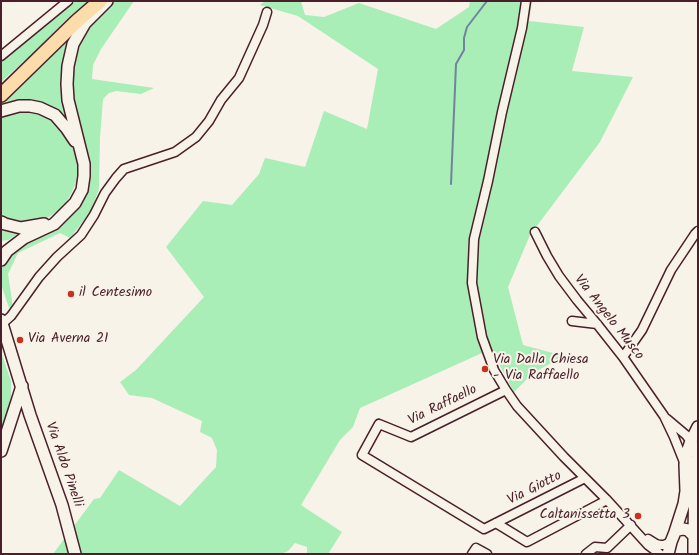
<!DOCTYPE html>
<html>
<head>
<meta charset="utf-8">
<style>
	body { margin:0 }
	#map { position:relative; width:699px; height:555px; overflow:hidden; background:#f7f3e8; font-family:Kalam,sans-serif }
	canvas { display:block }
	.frame { position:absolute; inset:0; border:2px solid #4a1f2b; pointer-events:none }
</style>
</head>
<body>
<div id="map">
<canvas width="699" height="555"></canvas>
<div class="frame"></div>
</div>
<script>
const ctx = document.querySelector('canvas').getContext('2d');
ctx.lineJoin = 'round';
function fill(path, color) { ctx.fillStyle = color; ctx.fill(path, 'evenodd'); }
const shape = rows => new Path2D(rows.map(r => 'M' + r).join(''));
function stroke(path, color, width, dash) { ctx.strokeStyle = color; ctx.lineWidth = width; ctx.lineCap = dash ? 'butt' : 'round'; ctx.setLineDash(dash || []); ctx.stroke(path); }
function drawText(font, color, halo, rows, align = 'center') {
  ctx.font = font + ' Kalam,sans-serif'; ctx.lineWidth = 4; ctx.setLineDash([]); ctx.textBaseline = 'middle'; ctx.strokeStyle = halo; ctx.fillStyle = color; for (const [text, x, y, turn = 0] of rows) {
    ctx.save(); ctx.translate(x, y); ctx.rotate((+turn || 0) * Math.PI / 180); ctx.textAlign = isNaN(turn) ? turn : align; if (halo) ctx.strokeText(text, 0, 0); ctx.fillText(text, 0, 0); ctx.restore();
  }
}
fill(shape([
	[74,1,90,1,30,56,1,82,1,61],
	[111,1,134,1,101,49,93,65,92,79,154,88,141,94,116,91,109,93,103,99,100,137,99,189,91,211,70,238,60,233,18,253,8,274,13,307,9,308,1,284,2,264,11,251,25,241,48,232,63,223,75,212,83,199,88,182,90,165,86,144,75,114,70,78,80,39,88,24],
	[265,1,301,1,305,15,324,17,359,3,436,29,469,7,470,1,532,1,529,21,584,27,572,71,633,77,600,142,530,235,508,287,523,345,564,356,533,373,514,392,491,349,360,408,353,427,340,440,301,505,342,532,328,554,307,554,307,547,295,543,288,551,281,554,53,554,94,499,100,498,119,470,180,506,216,467,217,450,212,438,200,432,202,421,152,398,129,395,120,382,136,370,204,297,166,247,203,201,232,205,259,174,265,158,305,167,324,111,367,129,378,69,298,16,260,5],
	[68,40,70,125,58,114,1,105,1,103],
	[19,109,33,110,56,119,67,134,75,150,78,166,76,182,71,194,63,207,49,217,36,222,23,223,1,218,1,114],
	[1,230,9,230,17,234,8,240,1,241],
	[1,352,11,381,11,397,7,416,1,436]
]), '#a9edb7');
stroke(shape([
	[451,184,456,64,464,50,464,38,467,27,487,1]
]), '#72839e', 2);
const street = shape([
	[526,1,522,28,502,112,488,181,474,239,472,283,482,337,494,370,506,390,517,406,564,457,607,500,648,545,660,554],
	[1,56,68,1],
	[535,232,547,256,559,276,577,300,597,324,623,357,664,416,674,437,684,462],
	[572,321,597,324],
	[2,324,11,316,39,277,57,257,81,235,94,215,105,193,116,178,124,169,175,152,196,137,209,121,221,100,239,78,263,25,267,12],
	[623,357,642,330,671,270,695,234,698,231],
	[506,390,411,437,379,424,362,455,484,529,585,478],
	[667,419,686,435,694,445,698,453],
	[496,523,527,542,607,500],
	[648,539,656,544,660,545,664,545,671,542],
	[472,554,476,548,487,554],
	[586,554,595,547,607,548,631,525]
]);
const secondary = shape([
	[1,111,19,106,30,106,40,108,55,115,67,129,75,141],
	[1,222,5,224,21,228,44,224],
	[1,260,7,251,24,238,54,224,75,203,82,190,84,176,84,164,68,100,67,84,68,66,73,44,85,23,107,1],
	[1,320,30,415,62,505,75,554],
	[1,451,22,386],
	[675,532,684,504,686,491,685,465,686,455,691,441,698,427],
	[694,536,695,468,698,451],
	[668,554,671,542,675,532,678,530,683,529,688,530,694,536,694,554]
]);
const primary = shape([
	[1,95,77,21,100,1]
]);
stroke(street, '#4a1f2b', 11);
stroke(secondary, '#4a1f2b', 14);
stroke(primary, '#4a1f2b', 16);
stroke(street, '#f7f3e8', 8);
stroke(secondary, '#f7f3e8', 11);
stroke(primary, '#fddcac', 13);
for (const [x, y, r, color] of [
	[71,294,4,"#c8321e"],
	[20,340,4,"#c8321e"],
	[485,369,4,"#c8321e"],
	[638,516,4,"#c8321e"]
]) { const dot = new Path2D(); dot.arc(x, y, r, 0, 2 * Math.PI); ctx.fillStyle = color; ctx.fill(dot); stroke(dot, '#f7f3e8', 1.5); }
drawText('14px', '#4a1f2b', '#f7f3e8', [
	["il Centesimo",79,294],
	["Via Averna 21",28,340],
	["Via Dalla Chiesa",493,361],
	["- Via Raffaello",493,377],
	["Caltanissetta 3",630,516,"right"]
], 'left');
drawText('14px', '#4a1f2b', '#f7f3e8', [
	["Via Angelo Musco",608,318,52],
	["Via Raffaello",443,406,-26],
	["Via Aldo Pinelli",63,465,71],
	["Via Giotto",535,489,-27]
]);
</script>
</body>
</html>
